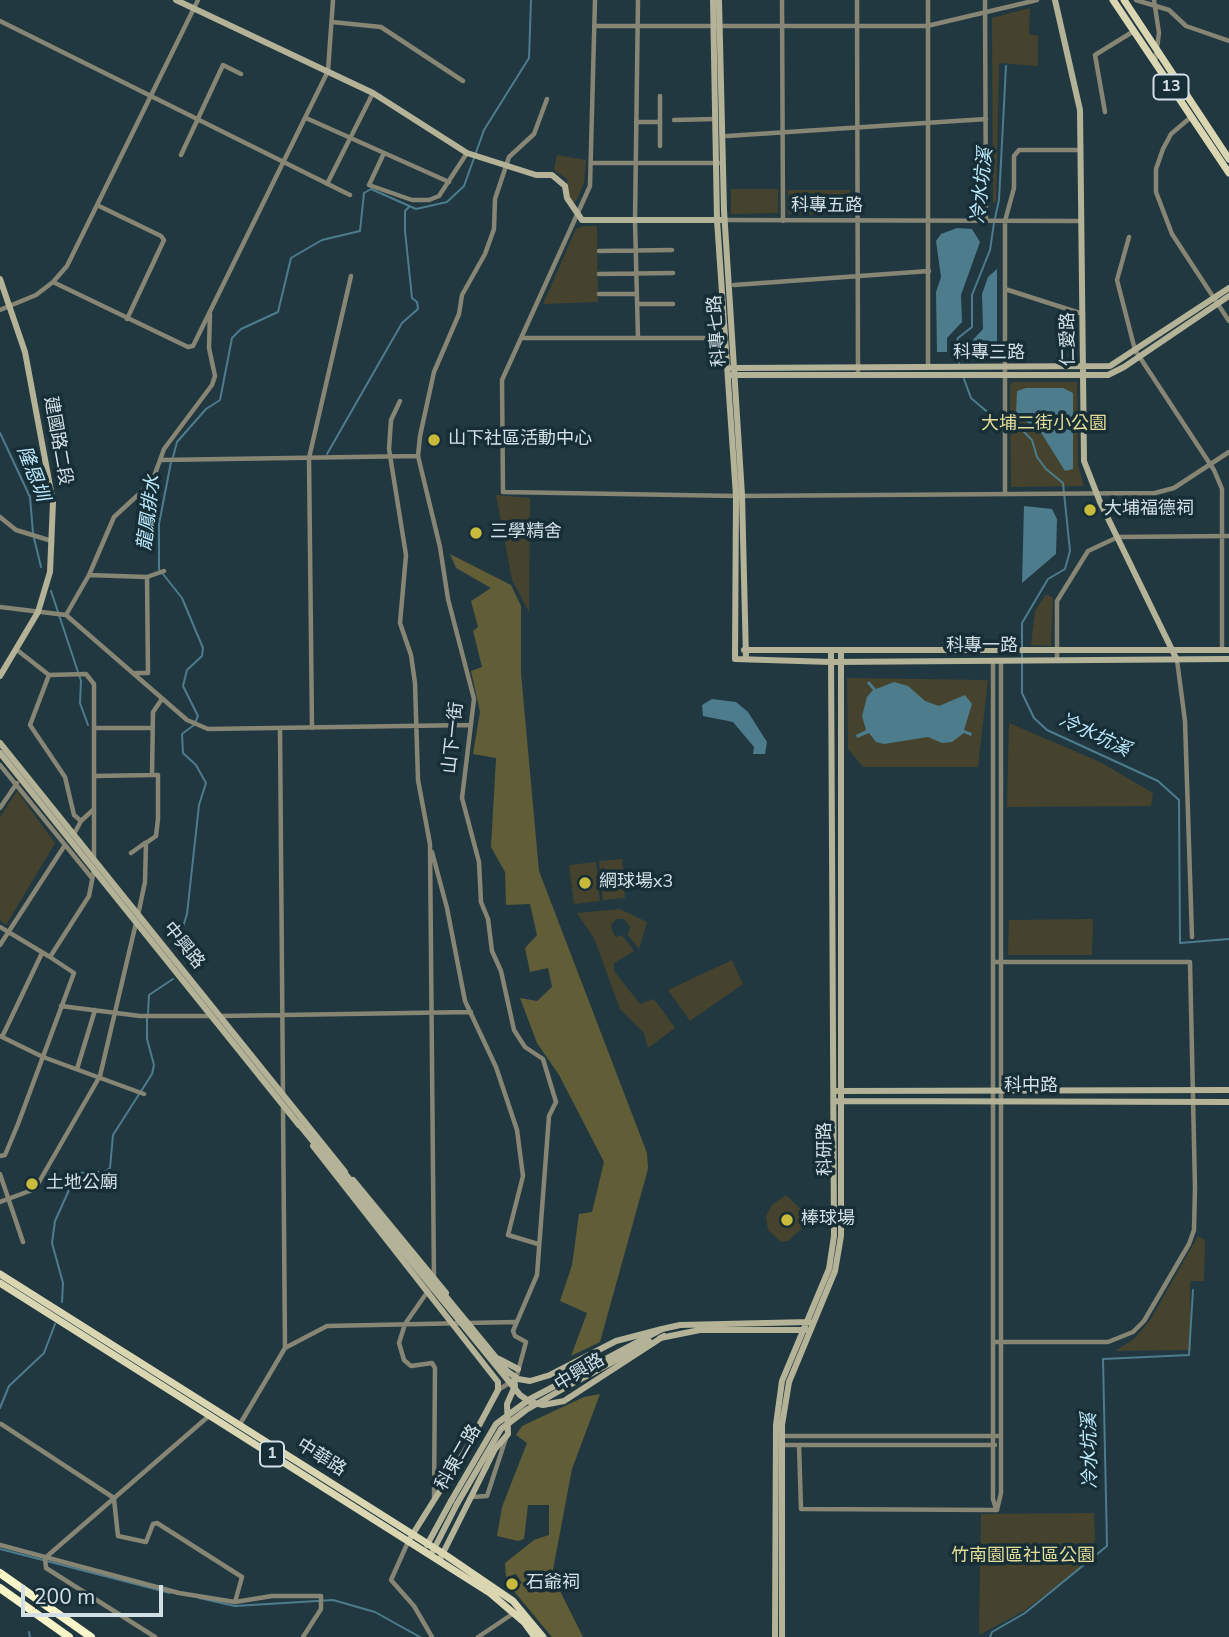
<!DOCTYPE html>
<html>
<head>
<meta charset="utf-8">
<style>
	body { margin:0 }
	#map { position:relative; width:1229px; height:1637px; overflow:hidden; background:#213841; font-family:"Nunito Sans",sans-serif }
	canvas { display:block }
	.scale { position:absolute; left:21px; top:1585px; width:142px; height:32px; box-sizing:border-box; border:4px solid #d2e0e5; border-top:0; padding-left:9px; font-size:21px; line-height:24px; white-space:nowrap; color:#d2e0e5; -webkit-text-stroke:5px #172e37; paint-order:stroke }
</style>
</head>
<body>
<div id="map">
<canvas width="1229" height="1637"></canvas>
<div class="scale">200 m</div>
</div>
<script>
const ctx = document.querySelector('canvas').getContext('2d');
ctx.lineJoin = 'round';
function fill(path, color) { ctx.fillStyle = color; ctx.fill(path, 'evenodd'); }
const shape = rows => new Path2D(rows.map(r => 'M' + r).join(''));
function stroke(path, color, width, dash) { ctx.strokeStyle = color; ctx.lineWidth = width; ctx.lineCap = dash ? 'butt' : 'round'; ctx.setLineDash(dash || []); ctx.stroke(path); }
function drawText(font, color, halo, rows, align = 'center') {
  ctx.font = font + ' "Nunito Sans","Noto Sans TC",sans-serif'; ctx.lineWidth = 7; ctx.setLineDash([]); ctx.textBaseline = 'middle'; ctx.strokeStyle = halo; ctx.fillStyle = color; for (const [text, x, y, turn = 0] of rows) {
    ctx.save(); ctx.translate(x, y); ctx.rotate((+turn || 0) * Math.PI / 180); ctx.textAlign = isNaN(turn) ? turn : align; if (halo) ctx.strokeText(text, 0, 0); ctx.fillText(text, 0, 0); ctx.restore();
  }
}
fill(shape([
	[1030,8,1029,35,1038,35,1038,66,999,63,996,201,993,204,992,18],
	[557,155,586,160,584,183,576,202,572,202,568,196,567,179,554,170],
	[731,189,778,189,778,213,731,214],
	[788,190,850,190,850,215,788,214],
	[584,226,597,226,598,302,543,304,576,229],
	[1013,382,1077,382,1078,465,1084,486,1011,487,1010,385],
	[496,495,530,498,529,612,512,580],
	[1046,594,1053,598,1051,646,1031,645,1035,611],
	[847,678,988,680,978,767,863,767,848,749],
	[1009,723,1100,762,1153,793,1151,806,1007,807],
	[17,791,55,843,6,925,0,920,0,817],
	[622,859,625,898,603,900,599,861],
	[596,862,600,901,574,904,569,865],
	[620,909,647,922,639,949,628,935,630,927,624,919,616,919,611,925,613,933,616,937,622,935,634,951,614,963,614,971,640,1004,654,999,675,1028,648,1048,644,1033,620,1009,594,938,577,913],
	[1093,919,1092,955,1008,955,1009,920],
	[732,960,743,984,690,1021,668,990],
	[786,1195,807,1215,808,1223,788,1241,781,1242,768,1230,766,1216,772,1205],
	[1198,1236,1205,1240,1204,1281,1190,1281,1191,1350,1115,1351,1134,1339,1151,1319],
	[1094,1513,1095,1539,1089,1561,1024,1611,979,1635,981,1514]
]), '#45432d');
fill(shape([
	[450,554,511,585,521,606,521,673,539,871,647,1153,648,1169,600,1342,571,1356,587,1313,560,1301,572,1265,579,1214,592,1212,604,1162,559,1075,537,1043,520,998,537,1001,552,987,548,968,530,972,525,948,537,935,530,904,506,905,505,872,491,847,496,758,473,754,480,712,471,671,482,667,473,631,478,627,471,601,491,588,456,568],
	[600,1394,572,1469,552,1575,583,1637,552,1637,512,1589,522,1583,516,1574,506,1577,505,1563,534,1540,549,1535,549,1505,528,1505,524,1539,518,1541,497,1536,502,1507,527,1443,516,1435,522,1426,584,1397]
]), '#615d36');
fill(shape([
	[957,228,972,229,980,242,961,295,962,322,947,338,947,352,937,352,936,292,941,277,936,241,941,234],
	[997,269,997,352,994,355,975,355,969,352,970,343,983,329,982,294,988,277],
	[1026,388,1063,388,1073,393,1073,469,1065,471,1040,431,1016,415,1017,391],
	[1024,506,1052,509,1057,519,1056,554,1022,583],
	[869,681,876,689,894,682,908,686,925,701,939,706,965,695,972,704,964,730,972,733,971,736,964,733,952,742,942,743,928,737,884,744,876,742,869,733,857,738,856,735,866,730,862,716,867,697,873,690,867,683],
	[712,699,736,702,748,712,767,742,765,754,753,754,754,747,733,722,703,716,702,705]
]), '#4d7c8d');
stroke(shape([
	[995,218,999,200,1006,66],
	[959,363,954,349,958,338,972,327,972,295,990,250,994,223],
	[964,379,971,398,992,416,1018,426,1032,440,1037,457,1046,469,1063,483,1070,551,1065,569,1048,579,1022,623,1022,693,1034,718,1047,730,1158,781,1179,800,1180,943,1229,939],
	[0,433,30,497,33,533],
	[327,454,402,323,418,309,417,302,412,298,405,231,405,211,409,207],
	[173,457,177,442,206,409,220,400,232,338,241,329,278,312,291,258,322,240,360,231,364,193,371,189,416,209,447,202,464,186,484,130,529,58,531,0],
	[34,538,41,567],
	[159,570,159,524,171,462],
	[163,574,182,598,203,648,202,656,187,670,183,686,198,716,194,725,182,734,183,753,196,765,206,783,199,805,187,914,181,933,183,957],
	[51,591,81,681,80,703,88,725],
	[148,1013,149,995,173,979],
	[62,1302,63,1283,52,1243,55,1221,74,1179,81,1173,104,1172,110,1168,113,1135,152,1074,154,1065,147,1039,147,1018],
	[0,1408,9,1386,44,1353,55,1324],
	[0,1549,170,1593],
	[199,1598,235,1606,333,1600,375,1612,420,1637],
	[29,1632,30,1637],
	[990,1637,992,1632,1025,1613,1107,1546,1103,1359,1189,1355,1193,1290]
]), '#4d7c8d', 2);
stroke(shape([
	[595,0,590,186,502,380,503,492,736,496,1155,493,1174,488,1229,452],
	[638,0,635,221,638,338],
	[782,0,783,221],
	[857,0,858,375],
	[928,0,928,367],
	[985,0,986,221],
	[1136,0,1169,10,1186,26,1229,41],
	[1154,0,1159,33,1155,62],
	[0,21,350,195],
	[332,22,381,27,463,81],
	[595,26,927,26,1037,0],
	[1105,112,1095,55,1134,31],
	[1191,117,1171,134,1163,149,1156,169,1156,192,1172,234,1229,321],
	[306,118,449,182],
	[674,120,715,119],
	[636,122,660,122,660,146],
	[660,122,660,96],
	[727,136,986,119],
	[384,153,369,185,412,200,429,200,439,196,467,153],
	[181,155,223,65,241,74],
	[592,163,723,163],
	[327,184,373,93],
	[97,205,161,236,164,240,127,319],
	[725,220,1081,221],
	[1129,237,1117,280,1135,350,1214,470,1222,489,1222,650],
	[599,251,672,250],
	[599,274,673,273],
	[53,282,188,347,193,346,328,71,333,0],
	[734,285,929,271],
	[1005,289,1083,314],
	[599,294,637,294],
	[637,304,673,304],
	[0,310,36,295,53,282,67,266,198,0],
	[522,338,724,338],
	[400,401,391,420,389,449,406,555,400,623,411,655,415,683,418,780,430,844,434,1280],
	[161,460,418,456],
	[1005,494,1005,221,1014,188,1014,156,1019,150,1080,150],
	[0,517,16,530,52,541],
	[89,575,147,577,164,571],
	[0,607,66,615,187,720,208,729,470,725],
	[66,615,89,575,114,517,152,482,164,449,212,385,215,376,209,348,210,314],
	[17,650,49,675,86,674,94,684,94,861],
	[1177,660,1185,721,1192,937],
	[1057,661,1057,601,1088,551,1118,537,1229,536],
	[993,662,993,1499,996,1509],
	[136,673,148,673,147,577],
	[49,675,30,725,65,777,74,815,81,821,74,834],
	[95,728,152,728],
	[312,728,309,458,351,276],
	[280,729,283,1094],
	[0,765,92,878],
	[152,775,153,712,162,699],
	[95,776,152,775],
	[0,808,17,783],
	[81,821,94,809],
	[432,852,447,908,465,1001,496,1067,517,1130,523,1176,508,1235,538,1244],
	[131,853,145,843],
	[138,915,145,882,146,843,156,836,158,819,158,775,152,775],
	[0,927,50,957],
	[0,945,65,845],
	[993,962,1190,962,1195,1188,1194,1230,1189,1244,1144,1321,1133,1332,1108,1342,993,1342],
	[61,1006,140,1016,210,1016],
	[221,1016,471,1012],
	[0,1036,43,1057,144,1094],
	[2,1037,42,953],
	[77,1069,95,1010],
	[283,1108,285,1348],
	[0,1156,5,1155,18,1124,74,973,50,957,89,896,94,870],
	[0,1174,23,1242],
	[0,1202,35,1189,100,1076,136,923],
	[428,1291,405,1324,399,1343,404,1360,411,1366,432,1363,435,1368,434,1499],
	[498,1390,516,1379,526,1342,515,1336,513,1331,537,1275,549,1116,556,1102,543,1059,525,1047,514,1030,501,971,492,951,488,919,481,902,479,862,462,798,474,699,448,599,440,547,418,456,420,436,434,372,459,314,462,295,485,254,494,229,495,199,509,157,534,134,547,99],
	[1,1424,114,1498],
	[240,1424,285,1348,327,1326,515,1322],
	[781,1436,1001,1436],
	[780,1445,995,1445],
	[799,1445,801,1509,997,1510],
	[471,1497,487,1496,507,1435],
	[114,1499,118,1536,146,1542,153,1524,157,1523,242,1577,235,1602],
	[997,1510,1001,1493,1001,661],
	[408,1542,391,1580,414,1606,432,1637],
	[0,1545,179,1593,235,1602,272,1596,321,1596,321,1609,303,1637],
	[45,1558,210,1415],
	[45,1558,46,1568,155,1637],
	[478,1637,514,1613]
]), '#878574', 4.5);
stroke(shape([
	[176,0,373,93,467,153,536,175,552,175,565,186,567,198,582,220,721,220],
	[713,0,717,220,736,496,735,659,831,662,1229,659],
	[719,0,724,210,742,495,746,659],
	[1055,0,1080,110,1084,461,1100,502,1177,660],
	[0,279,25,352,53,502,50,572,38,612,0,676],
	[732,368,1110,366,1229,288],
	[732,375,1108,375,1124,367,1229,296],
	[744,650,1229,650],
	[0,743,345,1172],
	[0,753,299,1125],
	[836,1091,1229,1090],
	[836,1101,1229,1102],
	[313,1146,498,1382,498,1390,468,1446,411,1537],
	[353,1180,446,1293],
	[660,1338,700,1330,806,1330],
	[499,1359,518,1369],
	[572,1377,662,1329,680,1325,809,1322],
	[575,1382,650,1342],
	[427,1545,451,1501],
	[433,1551,457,1504],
	[439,1561,495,1449,508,1434,507,1404,515,1386,514,1376],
	[775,1637,776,1425,782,1381,829,1269,834,1236,831,651],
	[782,1637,782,1425,789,1382,835,1271,841,1236,841,651]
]), '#b5b397', 6);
stroke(shape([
	[1113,0,1229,173],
	[1124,0,1229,159],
	[0,1274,447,1556,513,1601,543,1637],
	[0,1283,490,1593,524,1622,535,1637]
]), '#d9d6b1', 7);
stroke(shape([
	[0,1573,91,1637],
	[0,1588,69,1637]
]), '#faf6ca', 8);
stroke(shape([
	[298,1123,520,1395,530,1402,543,1405,564,1401,664,1336],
	[342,1170,507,1371,518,1379,530,1381,550,1375,616,1341,662,1329],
	[451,1501,496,1424,530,1399,572,1377],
	[457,1504,501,1429,526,1410,575,1382]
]), '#b5b397', 6);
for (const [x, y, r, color] of [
	[434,440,7,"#c8bb3b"],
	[1090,510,7,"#c8bb3b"],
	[476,533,7,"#c8bb3b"],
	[585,883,7,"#c8bb3b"],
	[32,1184,7,"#c8bb3b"],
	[787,1220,7,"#c8bb3b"],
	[512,1584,7,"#c8bb3b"]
]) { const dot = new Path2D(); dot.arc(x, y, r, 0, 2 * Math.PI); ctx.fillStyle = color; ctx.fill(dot); stroke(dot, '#172e37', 2.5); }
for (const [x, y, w] of [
	[1171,87,35],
	[272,1454,24]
]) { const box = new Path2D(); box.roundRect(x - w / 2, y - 12.5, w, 25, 5); ctx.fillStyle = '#172e37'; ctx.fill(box); stroke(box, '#d2e0e5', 2); }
drawText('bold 16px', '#d2e0e5', null, [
	["13",1171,87],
	["1",272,1454]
]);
drawText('18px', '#d2e0e5', '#172e37', [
	["科專五路",827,207],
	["科專七路",718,331,-94],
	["仁愛路",1069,339,-91],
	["科專三路",989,354],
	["建國路二段",57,441,80],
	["科專一路",982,647],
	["山下一街",454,738,-84],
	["中興路",183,946,51],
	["科中路",1031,1087],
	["科研路",826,1149,-91],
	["中興路",580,1373,-31],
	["中華路",321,1458,32],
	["科東二路",459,1458,-60]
]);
drawText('18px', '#e3dc98', '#172e37', [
	["大埔二街小公園",1044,425],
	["竹南園區社區公園",1023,1557]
]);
drawText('18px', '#d2e0e5', '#172e37', [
	["山下社區活動中心",448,440],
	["大埔福德祠",1104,510],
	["三學精舍",490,533],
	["網球場x3",599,883],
	["土地公廟",46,1184],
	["棒球場",801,1220],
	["石爺祠",526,1584]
], 'left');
drawText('italic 19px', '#bce9fb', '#172e37', [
	["冷水坑溪",983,186,-84],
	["隆恩圳",32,474,69],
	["龍鳳排水",150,513,-83],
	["冷水坑溪",1094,736,25],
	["冷水坑溪",1091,1451,-91]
]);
</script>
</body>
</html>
